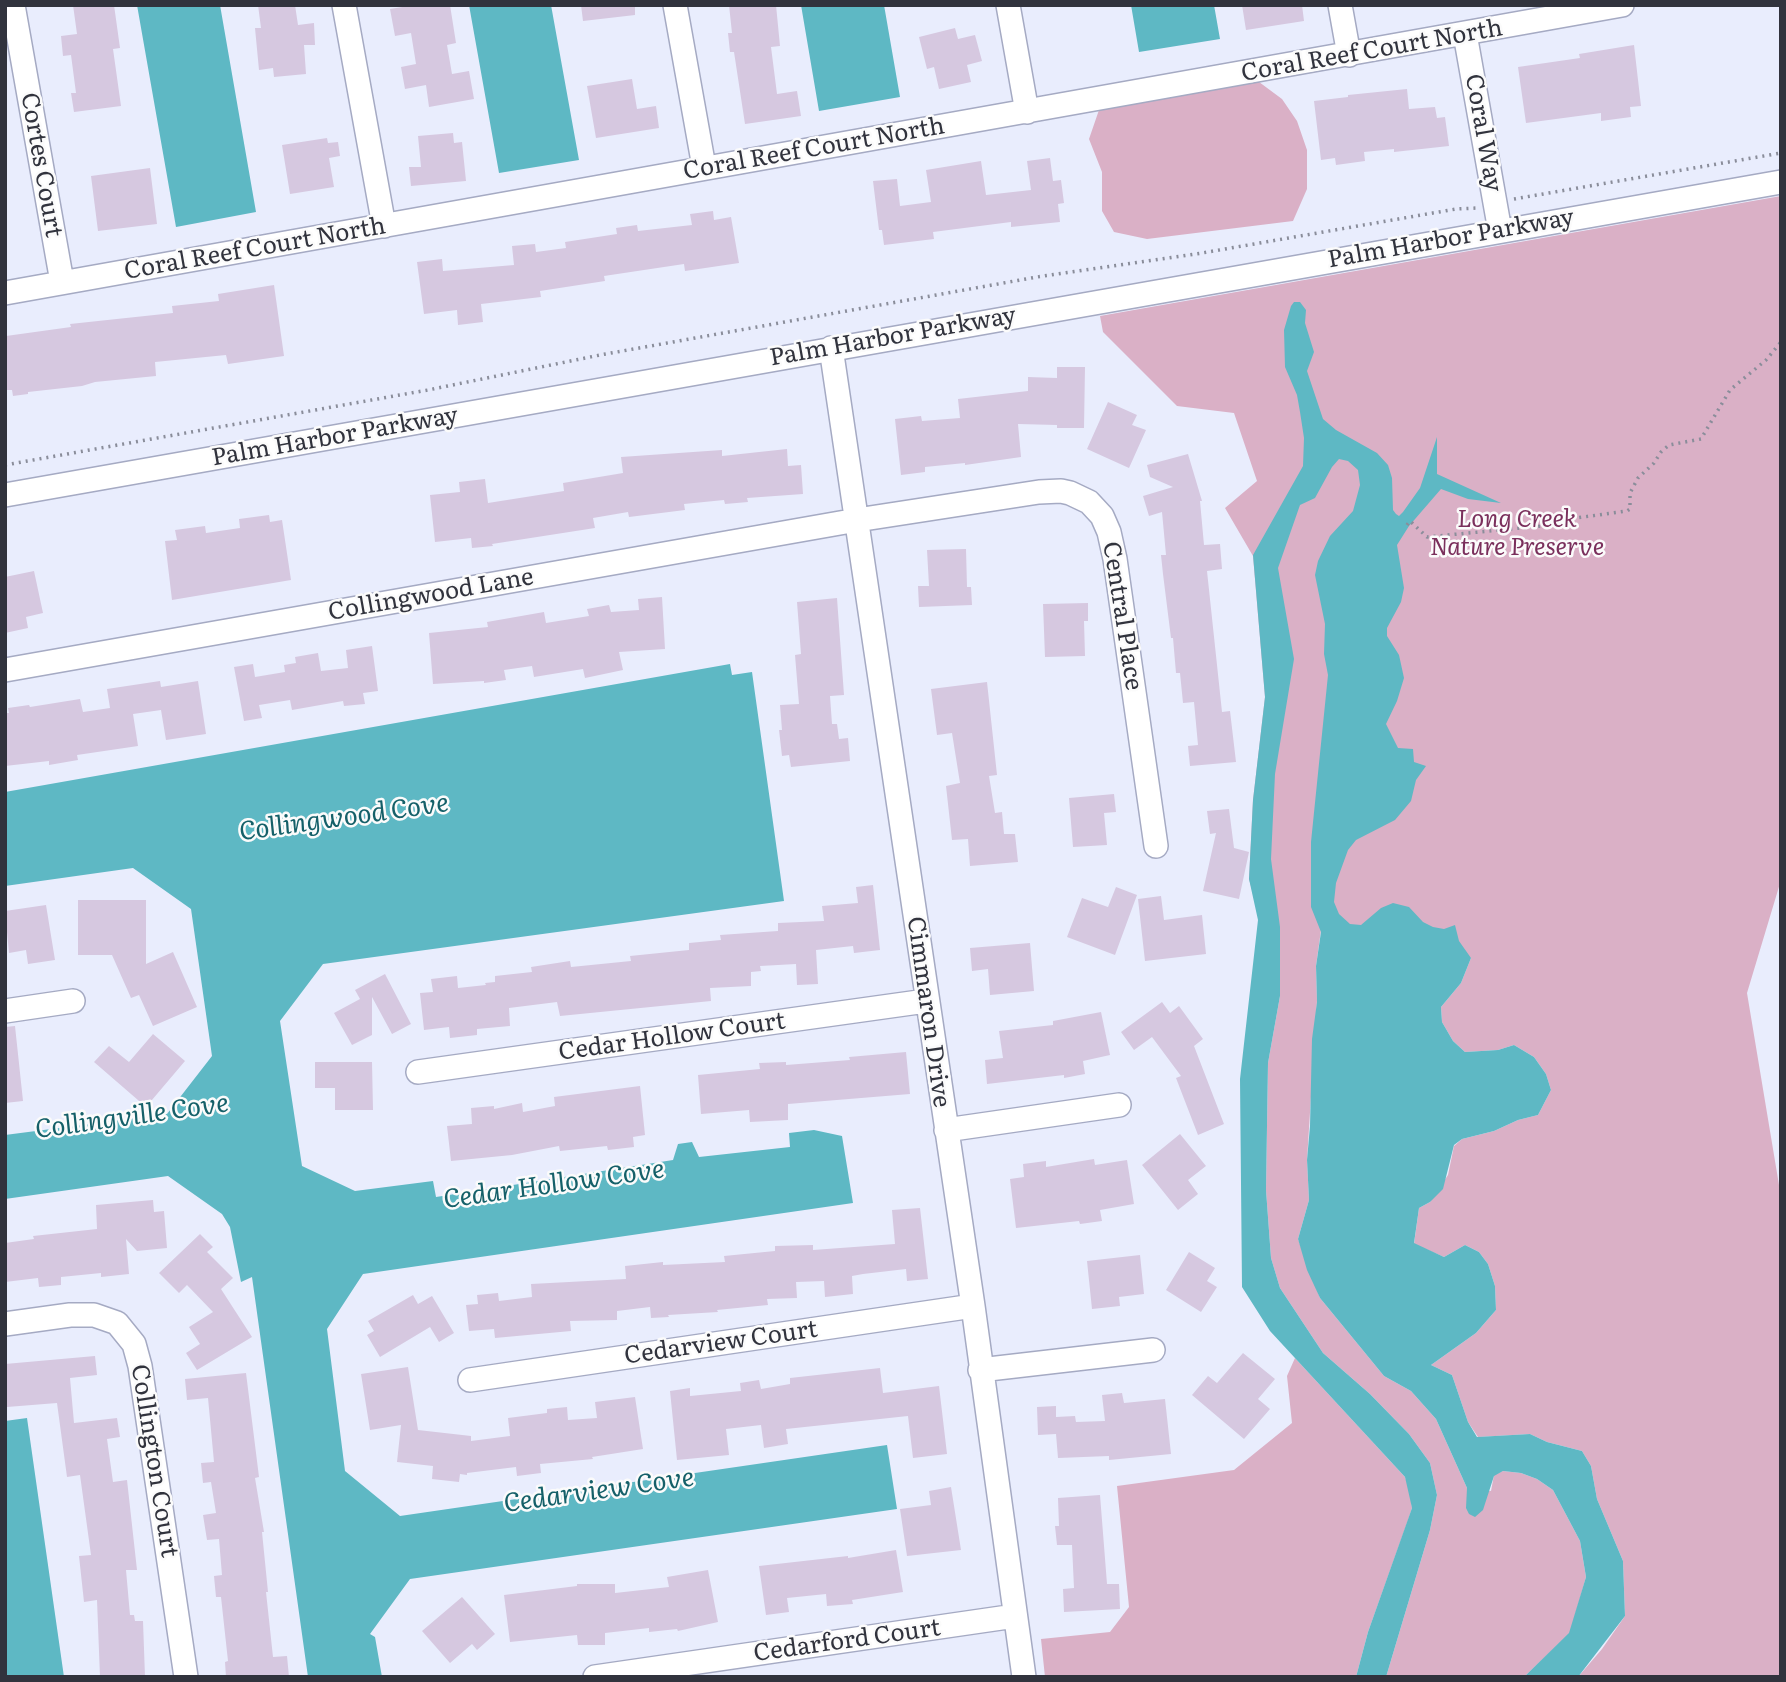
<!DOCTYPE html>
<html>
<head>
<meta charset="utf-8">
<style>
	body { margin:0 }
	#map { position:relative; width:1786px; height:1682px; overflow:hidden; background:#e9edfd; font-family:Literata,serif }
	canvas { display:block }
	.frame { position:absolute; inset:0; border:7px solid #31333d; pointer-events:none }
</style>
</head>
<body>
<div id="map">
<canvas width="1786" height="1682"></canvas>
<div class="frame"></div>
</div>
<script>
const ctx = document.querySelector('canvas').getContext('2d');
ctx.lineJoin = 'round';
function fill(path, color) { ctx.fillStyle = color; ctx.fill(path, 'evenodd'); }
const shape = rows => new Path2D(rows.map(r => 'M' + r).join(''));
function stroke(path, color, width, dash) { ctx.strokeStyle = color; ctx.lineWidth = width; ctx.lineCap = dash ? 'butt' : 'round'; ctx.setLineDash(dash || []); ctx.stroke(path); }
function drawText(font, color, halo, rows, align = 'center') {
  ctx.font = font + ' Literata,serif'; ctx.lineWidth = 5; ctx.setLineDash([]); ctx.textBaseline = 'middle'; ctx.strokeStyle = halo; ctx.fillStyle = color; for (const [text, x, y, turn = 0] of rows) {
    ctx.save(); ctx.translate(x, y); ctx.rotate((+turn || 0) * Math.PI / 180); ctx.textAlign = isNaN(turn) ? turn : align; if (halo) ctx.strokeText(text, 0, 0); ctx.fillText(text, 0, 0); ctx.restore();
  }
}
fill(shape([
	[1255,79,1282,99,1297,121,1307,150,1307,189,1293,221,1147,239,1114,232,1102,211,1102,172,1089,139,1099,110],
	[1781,196,1781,880,1747,993,1781,1197,1781,1677,1578,1677,1602,1649,1625,1616,1623,1561,1597,1499,1591,1466,1582,1451,1547,1442,1530,1434,1478,1437,1468,1422,1452,1375,1431,1365,1476,1333,1496,1310,1495,1286,1488,1264,1479,1252,1465,1245,1444,1257,1414,1244,1419,1208,1430,1202,1448,1175,1454,1146,1462,1139,1494,1131,1518,1120,1538,1115,1551,1090,1546,1074,1534,1057,1514,1045,1498,1050,1465,1052,1453,1041,1442,1022,1441,1007,1461,983,1471,958,1321,930,1316,966,1317,1001,1307,1160,1309,1200,1298,1239,1320,1298,1384,1376,1411,1391,1436,1419,1467,1488,1491,1491,1494,1475,1503,1471,1521,1473,1537,1479,1553,1490,1580,1541,1586,1577,1570,1633,1524,1677,1386,1677,1430,1530,1437,1495,1430,1463,1409,1434,1370,1394,1323,1353,1280,1288,1271,1258,1266,1190,1268,1063,1280,996,1249,879,1253,800,1265,697,1253,556,1225,508,1257,481,1234,413,1177,406,1103,332,1100,316],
	[1295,1358,1405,1477,1410,1491,1412,1508,1407,1523,1368,1632,1356,1677,1045,1677,1041,1639,1110,1632,1129,1607,1117,1486,1234,1470,1292,1423,1287,1376]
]), '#dab0c6');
fill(shape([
	[137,5,220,5,256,212,176,227],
	[469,5,551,5,579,160,499,173],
	[801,5,884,5,900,97,819,111],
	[1131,5,1214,5,1220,39,1139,52],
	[1294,302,1300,302,1306,310,1305,323,1314,352,1307,371,1323,419,1336,430,1377,453,1388,465,1392,478,1393,510,1396,514,1399,516,1403,512,1420,488,1437,437,1437,474,1501,503,1468,499,1441,489,1409,526,1397,545,1404,588,1401,602,1387,628,1387,636,1399,655,1404,678,1397,701,1386,724,1398,748,1413,749,1414,762,1426,766,1416,780,1411,801,1395,820,1356,840,1348,850,1336,883,1334,902,1339,914,1350,924,1361,925,1381,908,1393,903,1409,907,1423,922,1433,927,1444,929,1455,925,1459,941,1471,958,1461,983,1441,1007,1442,1022,1453,1041,1465,1052,1498,1050,1514,1045,1534,1057,1546,1074,1551,1090,1538,1115,1518,1120,1494,1131,1462,1139,1454,1145,1443,1189,1430,1202,1419,1208,1414,1243,1444,1257,1465,1245,1479,1252,1488,1264,1495,1286,1496,1310,1476,1333,1431,1365,1452,1375,1468,1422,1477,1437,1530,1434,1547,1442,1582,1451,1591,1466,1597,1499,1623,1561,1625,1616,1578,1677,1524,1677,1569,1633,1586,1577,1580,1541,1553,1490,1537,1479,1521,1473,1503,1471,1494,1476,1483,1510,1475,1517,1469,1514,1466,1508,1467,1488,1436,1419,1411,1391,1384,1376,1320,1298,1307,1270,1298,1239,1309,1200,1307,1160,1310,1126,1312,1039,1317,1002,1316,966,1321,932,1311,907,1311,842,1328,675,1324,654,1325,624,1315,575,1318,561,1330,536,1353,511,1360,485,1358,470,1348,461,1339,459,1332,467,1315,498,1300,505,1278,568,1294,659,1275,774,1271,859,1280,927,1280,996,1268,1063,1266,1190,1271,1258,1280,1288,1323,1353,1370,1394,1409,1434,1430,1463,1437,1495,1430,1530,1386,1677,1356,1677,1368,1632,1412,1508,1405,1477,1270,1331,1242,1287,1240,1079,1258,920,1249,879,1253,800,1265,697,1253,555,1303,466,1304,438,1300,412,1297,395,1285,367,1284,330,1291,306],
	[730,664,732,675,752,672,784,901,323,964,280,1021,302,1166,355,1191,433,1181,436,1197,673,1160,678,1144,692,1142,699,1157,790,1147,789,1133,814,1130,842,1136,853,1203,363,1274,327,1329,345,1471,400,1516,887,1445,897,1509,410,1579,370,1634,375,1637,382,1677,308,1677,252,1277,241,1282,230,1227,222,1214,168,1176,5,1199,5,1135,167,1114,212,1056,191,909,133,868,5,886,5,792],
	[27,1418,64,1677,5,1677,5,1421]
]), '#5eb8c4');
fill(shape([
	[73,5,114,5,120,48,113,49,121,106,74,112,71,93,76,93,71,55,63,56,61,36,77,34],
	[258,5,295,5,298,25,314,23,315,45,304,45,306,74,274,77,273,68,259,70,255,28,261,28],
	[415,5,450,5,456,43,447,45,452,74,469,71,474,99,429,107,426,85,405,89,401,67,416,64,411,33,395,36,390,9],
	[581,5,635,5,635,15,583,21],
	[729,5,776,5,780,46,771,47,777,94,797,91,801,116,745,124,734,52,730,52,728,33,732,33],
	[1242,5,1302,5,1304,21,1246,30],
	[955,28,958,39,975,35,982,61,967,65,971,82,939,89,934,67,927,69,919,37],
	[1634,45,1641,106,1630,107,1631,117,1601,121,1601,113,1526,123,1518,67,1580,58,1579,54],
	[632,79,637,109,656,106,659,128,596,138,587,86],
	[1407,89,1409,109,1435,107,1437,118,1445,117,1449,146,1394,152,1394,149,1364,152,1365,161,1336,165,1335,158,1321,160,1314,101,1348,97,1348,95],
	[453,133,454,143,462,142,466,181,411,186,409,167,421,167,418,136],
	[327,138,328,143,338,142,340,156,329,158,334,187,290,194,282,145],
	[1050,158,1053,181,1061,180,1064,203,1058,204,1060,222,1011,227,1011,222,933,232,934,239,884,245,882,230,879,230,873,181,897,179,900,206,931,202,926,170,981,161,986,195,1031,190,1027,161],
	[150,168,157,224,98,231,91,176],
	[713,211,714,220,731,217,739,263,685,271,684,264,604,276,605,281,540,291,541,297,481,304,483,322,458,325,457,310,424,314,417,262,442,259,443,271,514,265,512,246,535,244,536,252,566,248,565,242,617,234,616,228,637,225,638,231,692,225,690,214],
	[274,285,284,356,228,364,226,355,155,362,156,376,95,382,82,386,28,392,28,394,13,396,12,390,5,390,6,336,71,327,70,324,173,313,172,306,219,301,218,294],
	[1057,367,1085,367,1084,428,1057,428,1057,425,1018,424,1021,457,965,465,965,463,925,467,925,472,901,475,895,419,921,416,922,421,960,418,958,399,1028,391,1028,377,1057,378],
	[1108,402,1137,415,1132,425,1146,430,1129,468,1087,449],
	[787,449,788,466,801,465,803,494,747,498,748,502,725,504,724,500,684,504,685,510,629,517,628,512,593,518,595,528,492,544,493,546,472,548,471,538,435,542,430,495,460,492,459,482,485,479,488,503,564,491,563,483,623,473,621,457,722,450,722,456],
	[1188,454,1202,501,1200,501,1204,545,1220,544,1222,569,1207,571,1222,712,1230,711,1236,762,1190,766,1188,746,1198,745,1194,702,1183,703,1180,673,1176,673,1173,638,1171,638,1163,574,1161,555,1166,555,1162,512,1149,516,1143,496,1173,487,1150,477,1147,465],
	[269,515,270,522,282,520,291,580,172,600,165,541,177,540,175,530,205,526,206,533,240,528,239,519],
	[966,549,967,587,971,587,972,605,919,607,918,586,929,586,927,550],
	[34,571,43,613,26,617,28,628,5,633,5,577],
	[662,597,665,649,619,652,623,670,585,678,583,669,534,677,532,666,504,670,506,680,484,683,484,681,433,684,429,633,488,627,487,622,544,612,546,623,589,616,587,609,609,605,611,612,639,610,638,599],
	[837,598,844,695,830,696,832,724,837,724,839,739,848,738,850,761,791,767,789,755,782,756,779,730,782,730,780,705,799,704,795,655,801,654,797,602],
	[1088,603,1088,621,1084,621,1085,656,1045,657,1043,604],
	[372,646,378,691,363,693,365,704,344,706,343,701,292,710,290,700,259,705,262,718,244,721,234,667,253,664,255,677,285,672,284,665,296,663,295,657,318,653,321,671,348,668,346,650],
	[160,681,161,687,198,681,206,734,166,740,161,710,133,714,138,746,77,755,78,760,49,765,49,761,5,766,5,713,9,713,8,708,29,705,30,707,80,699,83,712,110,708,107,689],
	[987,682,997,775,989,776,995,813,1002,812,1004,834,1015,834,1018,862,970,866,968,839,952,840,946,786,960,783,952,733,937,735,931,689],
	[1114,794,1116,812,1104,813,1107,845,1073,847,1069,798],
	[1229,809,1234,848,1249,852,1239,899,1203,891,1216,833,1210,834,1207,811],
	[873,885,880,950,854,953,853,946,816,950,818,984,797,985,796,964,760,966,761,971,751,972,751,986,710,988,711,1001,560,1016,557,1002,509,1008,510,1026,477,1029,477,1035,450,1038,449,1027,424,1030,420,993,433,992,431,979,457,976,458,988,486,985,485,983,495,982,495,976,532,972,531,967,570,961,571,967,631,961,630,956,689,950,689,943,721,940,720,935,778,931,778,923,824,921,822,906,858,903,856,887],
	[1116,887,1137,895,1115,955,1067,937,1082,898,1108,907],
	[1161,896,1164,920,1202,915,1206,954,1145,961,1138,899],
	[78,900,146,900,146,964,173,952,197,1007,153,1026,139,995,131,998,112,955,78,955],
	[46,905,55,960,28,964,26,950,9,953,5,911],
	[1030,943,1034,991,990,995,988,969,972,971,970,948],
	[385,974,411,1024,392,1034,372,997,372,1035,352,1045,334,1013,360,999,355,990],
	[1162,1002,1170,1013,1179,1006,1203,1039,1194,1046,1224,1124,1198,1135,1176,1078,1181,1076,1152,1037,1134,1050,1121,1032],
	[1101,1012,1110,1055,1083,1061,1085,1074,1064,1078,1064,1075,987,1084,985,1060,1003,1058,999,1031,1053,1025,1053,1021],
	[15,1026,23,1101,5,1103,5,1027],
	[153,1034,185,1061,146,1107,94,1062,109,1046,129,1062],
	[906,1052,910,1094,788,1104,788,1120,750,1122,749,1110,701,1114,698,1075,760,1069,759,1063,786,1062,786,1065,850,1060,849,1057],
	[315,1062,372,1062,373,1110,335,1110,335,1088,315,1088],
	[640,1086,645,1135,633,1137,634,1147,608,1150,607,1146,560,1151,559,1146,512,1155,451,1161,447,1126,472,1124,471,1108,494,1106,494,1109,522,1103,523,1112,555,1106,554,1097],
	[1180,1134,1206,1166,1188,1180,1198,1194,1178,1210,1142,1165],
	[1094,1159,1095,1165,1127,1160,1134,1204,1100,1210,1102,1221,1080,1224,1079,1221,1016,1228,1010,1179,1024,1177,1023,1164,1046,1161,1046,1167],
	[153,1200,154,1212,164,1211,167,1248,137,1251,126,1239,129,1274,101,1277,101,1273,61,1277,61,1285,39,1287,38,1278,5,1282,5,1243,34,1239,33,1236,97,1229,96,1205],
	[920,1208,928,1279,907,1281,906,1269,863,1274,852,1276,853,1294,825,1297,824,1281,796,1282,797,1298,767,1299,768,1305,717,1310,718,1312,668,1315,669,1317,651,1318,650,1307,617,1311,617,1320,570,1321,571,1331,495,1338,494,1329,469,1331,466,1305,478,1304,477,1295,498,1293,499,1301,532,1297,531,1284,626,1279,625,1266,663,1262,663,1265,725,1262,724,1256,775,1251,775,1246,813,1245,813,1250,895,1244,892,1210],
	[200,1234,213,1247,207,1252,233,1278,221,1289,252,1337,197,1370,186,1353,200,1344,189,1327,213,1312,187,1285,179,1293,159,1273],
	[1189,1252,1215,1268,1207,1281,1217,1287,1201,1312,1166,1290],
	[1140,1255,1144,1294,1119,1297,1120,1306,1092,1309,1087,1261],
	[413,1295,418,1304,432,1296,454,1333,439,1342,430,1327,380,1357,367,1335,374,1331,368,1321],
	[1243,1353,1275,1379,1258,1399,1270,1409,1244,1439,1192,1395,1208,1376,1217,1383],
	[95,1356,97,1375,70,1378,74,1423,117,1418,120,1437,107,1439,113,1482,127,1480,137,1570,126,1570,130,1615,134,1615,135,1621,143,1621,145,1677,100,1677,97,1600,84,1602,79,1556,91,1555,80,1475,67,1477,57,1403,7,1407,5,1364],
	[408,1367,418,1430,471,1436,471,1441,510,1436,508,1418,547,1413,547,1409,567,1407,568,1420,597,1418,595,1402,635,1397,643,1449,592,1457,593,1459,540,1464,541,1473,517,1476,516,1467,467,1473,467,1475,460,1474,459,1482,432,1479,433,1466,397,1462,401,1425,370,1430,361,1374],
	[880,1368,883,1393,939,1386,947,1454,913,1458,908,1416,786,1429,788,1444,764,1448,761,1425,726,1429,729,1455,677,1460,670,1391,690,1388,690,1396,741,1391,740,1383,759,1380,761,1389,790,1384,790,1378],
	[246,1373,259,1477,255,1478,264,1532,262,1532,268,1592,266,1592,273,1657,287,1656,289,1677,226,1677,225,1662,228,1661,221,1597,216,1597,214,1576,222,1575,219,1539,207,1540,203,1515,216,1513,211,1482,203,1483,201,1463,214,1462,208,1398,187,1400,185,1379],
	[1122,1393,1124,1403,1165,1399,1171,1454,1109,1460,1109,1456,1058,1458,1056,1434,1038,1435,1037,1407,1056,1406,1056,1417,1075,1416,1076,1422,1105,1421,1102,1395],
	[951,1487,961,1550,907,1556,900,1509,931,1505,929,1491],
	[1100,1495,1107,1584,1119,1584,1120,1609,1064,1612,1063,1589,1074,1588,1072,1545,1057,1545,1055,1526,1059,1526,1058,1498],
	[896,1550,903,1592,852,1600,853,1604,827,1606,826,1594,787,1598,789,1612,766,1615,759,1566,848,1556,848,1558],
	[708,1570,718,1622,678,1631,677,1629,649,1632,649,1628,605,1633,605,1645,578,1645,577,1635,510,1642,504,1595,577,1586,577,1584,615,1584,615,1593,669,1587,667,1577],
	[462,1597,495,1634,477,1650,472,1644,450,1663,422,1631]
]), '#d6c8e0');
const minor = shape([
	[13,5,62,282],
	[344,5,384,226],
	[675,5,704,167],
	[1008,5,1027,112],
	[1340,5,1349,55],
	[1465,34,1500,231],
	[5,293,1622,5],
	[831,348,973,1306,1024,1677],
	[5,495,1781,182],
	[5,670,857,520,1039,492,1061,491,1070,493,1089,502,1102,516,1109,532,1115,559,1156,846],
	[5,1011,73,1001],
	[418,1072,926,1001],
	[946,1130,1119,1105],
	[5,1324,70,1315,94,1315,117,1323,134,1344,140,1366,186,1677],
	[980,1370,1153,1350],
	[470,1380,973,1306],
	[595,1677,1015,1616]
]);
stroke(minor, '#a5aac3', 26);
stroke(shape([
	[1514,199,1781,153],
	[5,465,428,390,600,355,1037,277,1202,253,1456,209,1476,208],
	[1407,525,1410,521,1427,537,1542,526,1576,518,1627,511,1630,509,1630,493,1638,478,1654,463,1661,452,1669,445,1701,439,1730,390,1766,360,1781,342]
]), '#8a8d9a', 3.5, [2, 5]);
stroke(minor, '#fff', 23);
drawText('24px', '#31333d', '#fbfbfb', [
	["Coral Reef Court North",1372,51,-10],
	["Coral Way",1483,133,80],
	["Coral Reef Court North",814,149,-10],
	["Cortes Court",41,165,80],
	["Palm Harbor Parkway",1451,239,-10],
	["Coral Reef Court North",255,249,-10],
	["Palm Harbor Parkway",893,337,-10],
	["Palm Harbor Parkway",335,437,-10],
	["Collingwood Lane",431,595,-10],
	["Central Place",1122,616,81],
	["Cimmaron Drive",928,1012,82],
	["Cedar Hollow Court",672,1037,-8],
	["Cedarview Court",721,1343,-8],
	["Collington Court",154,1461,81],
	["Cedarford Court",847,1641,-8]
]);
drawText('italic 24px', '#7a2f5c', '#fbfbfb', [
	["Long Creek",1517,520],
	["Nature Preserve",1517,548]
]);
drawText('italic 26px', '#156069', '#fbfbfb', [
	["Collingwood Cove",344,818,-8],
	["Collingville Cove",132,1117,-8],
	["Cedar Hollow Cove",554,1185,-8],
	["Cedarview Cove",599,1491,-8]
]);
</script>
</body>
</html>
